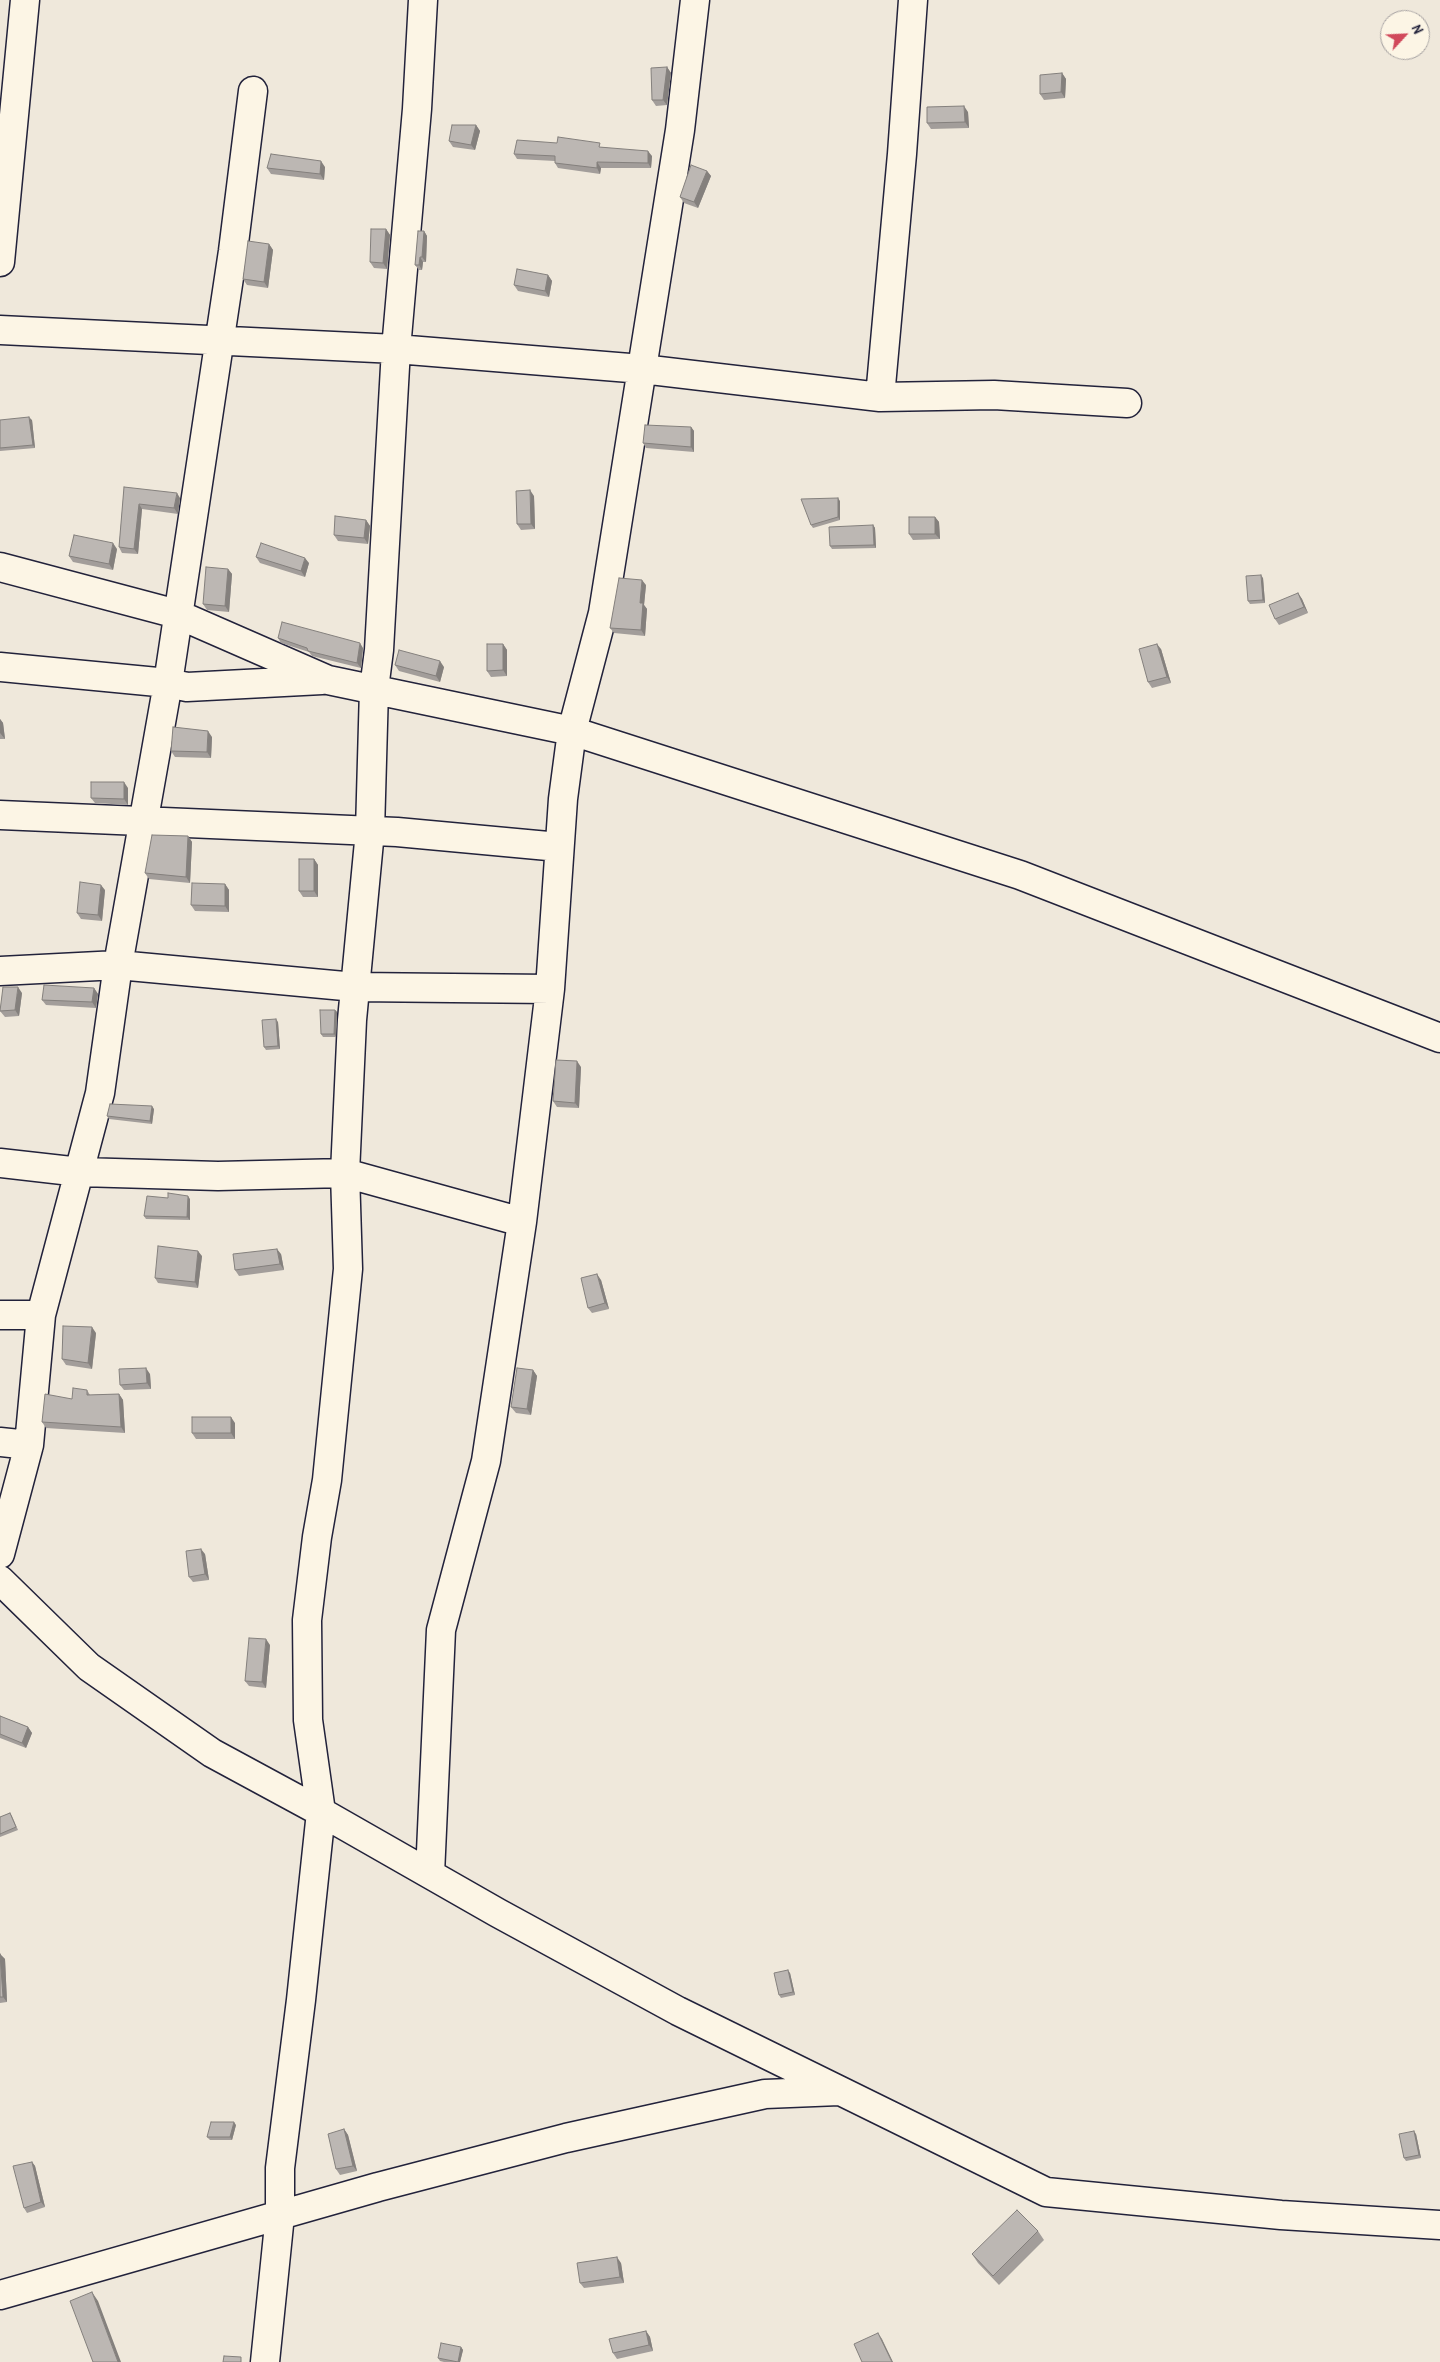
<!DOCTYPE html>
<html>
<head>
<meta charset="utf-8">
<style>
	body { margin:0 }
	#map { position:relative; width:1440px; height:2362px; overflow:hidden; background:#efe8db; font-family:"Patrick Hand",sans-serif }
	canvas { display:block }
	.north { position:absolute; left:1380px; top:10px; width:50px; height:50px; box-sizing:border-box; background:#fcf5e5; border:1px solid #a5a1a1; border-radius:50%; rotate:65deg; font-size:14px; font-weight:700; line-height:20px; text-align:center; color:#22223b }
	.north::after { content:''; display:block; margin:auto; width:18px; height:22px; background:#d1495b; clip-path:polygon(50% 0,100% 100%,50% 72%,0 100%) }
</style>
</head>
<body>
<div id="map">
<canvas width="1440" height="2362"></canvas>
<div class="north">N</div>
</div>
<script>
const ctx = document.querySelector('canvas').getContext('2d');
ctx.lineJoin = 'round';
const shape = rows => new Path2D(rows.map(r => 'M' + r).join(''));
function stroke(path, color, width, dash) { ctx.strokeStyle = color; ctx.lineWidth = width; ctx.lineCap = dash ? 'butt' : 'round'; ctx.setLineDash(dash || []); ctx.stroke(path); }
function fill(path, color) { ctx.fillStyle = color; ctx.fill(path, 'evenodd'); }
const minor = shape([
	[0,262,25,0],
	[0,330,396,349,642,369,880,397,994,395,1127,403],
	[880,397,902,154,913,0],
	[0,567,177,614,328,680,572,731,1020,875,1440,1038],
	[0,667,168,683,187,687,322,680],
	[0,815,397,832,559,847],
	[0,971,118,965,355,987,550,989],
	[0,1163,80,1172,218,1176,345,1173,522,1222],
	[0,1315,41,1315],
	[0,1442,29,1445],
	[0,1554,29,1445,41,1315,100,1093,118,965,168,683,233,251,253,91],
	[0,1580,89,1667,212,1753,321,1812,498,1913,678,2011,1046,2192,1281,2215,1440,2225],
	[430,1874,441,1630,486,1461,522,1222,550,989,563,799,572,731,603,613,680,130,695,0],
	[0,2295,378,2187,566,2138,765,2094,839,2091],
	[265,2362,280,2215,280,2168,301,2000,321,1812,308,1720,307,1620,317,1537,327,1480,348,1269,345,1173,352,1020,370,831,374,689,379,650,396,349,417,109,423,0]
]);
stroke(minor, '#22223b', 31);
stroke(minor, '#fcf5e5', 28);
fill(shape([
	[667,67,671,73,667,105,656,106,652,100],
	[1062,73,1066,79,1065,98,1044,100,1040,94],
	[968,112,969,128,931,129,927,123],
	[476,125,480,131,475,150,453,147,449,141],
	[603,147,652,156,651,168,601,168,600,174,558,168,555,163,555,161,517,159,514,154],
	[325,167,324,180,271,174,267,168],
	[707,171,711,176,698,208,684,203,680,197],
	[386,229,390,235,387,269,374,268,370,262],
	[424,231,427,236,426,262,423,262,422,270,419,270,415,265],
	[269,244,273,250,268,288,247,285,243,279],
	[548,275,552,281,549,297,518,291,514,285],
	[0,420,32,420,35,448,0,451],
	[691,427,694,431,694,452,646,448,643,443],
	[124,487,180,498,178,514,142,509,138,554,122,553,119,547],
	[534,496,535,529,521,530,517,524],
	[840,501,840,520,813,528,811,525],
	[935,517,939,522,940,539,913,540,909,534],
	[366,520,370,526,368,544,338,541,334,535],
	[873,525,875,528,876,548,832,549,830,546],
	[117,549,113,570,73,562,69,556],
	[256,557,309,563,305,577,260,563],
	[228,569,232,574,229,612,207,610,203,604],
	[1263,578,1265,603,1250,604,1248,601],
	[646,585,644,605,647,609,645,636,614,633,610,628],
	[1298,593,1302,599,1308,613,1279,625,1275,619],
	[278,638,363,648,361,668,312,656,309,652,281,643],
	[503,644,507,650,507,676,491,677,487,671],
	[1161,649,1171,683,1152,688,1148,682],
	[395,665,444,667,440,682,399,671],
	[0,719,3,723,5,739,0,739],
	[212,737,211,758,175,757,171,751],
	[128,788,128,805,95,803,91,798],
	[188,836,192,842,190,883,149,879,145,873],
	[314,859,318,865,318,897,303,897,299,891],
	[225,884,229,890,229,912,195,911,191,905],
	[105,890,102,921,81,919,77,913],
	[94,988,98,994,96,1008,46,1005,42,1000],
	[22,993,19,1016,5,1017,0,1011],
	[335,1010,337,1012,336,1037,323,1037,321,1034],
	[278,1022,280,1049,266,1050,264,1047],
	[581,1067,579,1108,557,1107,553,1101],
	[154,1109,152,1124,109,1119,107,1116],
	[168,1198,190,1199,190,1220,146,1219,144,1216],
	[281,1254,284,1270,239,1276,235,1270],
	[202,1256,198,1288,158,1283,155,1278],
	[601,1280,609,1309,592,1313,588,1308],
	[96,1333,92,1369,66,1365,62,1359],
	[533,1370,537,1376,531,1415,516,1413,511,1407],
	[150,1374,151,1389,124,1390,120,1385],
	[87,1390,90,1395,119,1394,123,1400,125,1433,46,1428,42,1422,72,1399],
	[235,1423,235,1439,196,1439,192,1433],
	[205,1554,209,1580,193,1582,189,1577],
	[270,1645,266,1688,249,1686,245,1681],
	[0,1716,28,1727,32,1733,26,1748,0,1738],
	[10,1813,12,1816,18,1830,0,1837,0,1817],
	[0,1954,5,1959,7,2002,0,2003],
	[790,1973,795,1995,781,1998,779,1995],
	[236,2125,232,2140,210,2140,207,2137],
	[344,2129,348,2135,357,2171,340,2175,336,2169],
	[1416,2134,1421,2158,1406,2161,1404,2158],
	[32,2162,35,2166,45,2207,27,2213,24,2208],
	[1038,2231,1044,2240,999,2285,978,2263,972,2254],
	[621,2263,624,2283,584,2288,580,2283],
	[646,2331,650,2337,653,2351,617,2359,613,2353],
	[461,2347,463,2350,460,2362,444,2362,440,2361,438,2358]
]), '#a29d9a');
fill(shape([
	[667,67,671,73,667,105,663,100],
	[1062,73,1066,79,1065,98,1061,92],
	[964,106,968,112,969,128,965,122],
	[476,125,480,131,475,150,471,145],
	[648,151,652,156,651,168,648,163],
	[321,161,325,167,324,180,320,174],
	[597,162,601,168,600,174,597,168],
	[707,171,711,176,698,208,694,202],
	[386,229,390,235,387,269,383,263],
	[424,231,427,236,426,262,422,257],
	[269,244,273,250,268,288,264,282],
	[420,257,423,262,422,270,419,265],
	[548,275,552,281,549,297,545,291],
	[29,417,32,420,35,448,33,445],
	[691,427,694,431,694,452,691,447],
	[530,490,534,496,535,529,531,524],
	[177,493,180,498,178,514,174,508],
	[838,498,840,501,840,520,838,517],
	[139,504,142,509,138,554,134,549],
	[935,517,939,522,940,539,935,534],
	[366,520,370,526,368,544,364,538],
	[873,525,875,528,876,548,874,545],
	[113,543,117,549,113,570,109,564],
	[305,558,309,563,305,577,301,571],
	[228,569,232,574,229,612,225,606],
	[1261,575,1263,578,1265,603,1263,600],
	[642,580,646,585,644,605,647,609,645,636,641,630,640,603],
	[1298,593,1302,599,1308,613,1304,607],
	[360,643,363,648,361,668,357,663],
	[503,644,507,650,507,676,503,670],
	[1157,644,1161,649,1171,683,1167,677],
	[440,661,444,667,440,682,436,676],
	[0,719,3,723,5,739,0,733],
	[208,731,212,737,211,758,207,752],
	[124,782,128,788,128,805,124,799],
	[188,836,192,842,190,883,186,877],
	[314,859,318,865,318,897,314,891],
	[225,884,229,890,229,912,225,906],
	[101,885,105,890,102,921,98,915],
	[18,987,22,993,19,1016,15,1010],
	[94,988,98,994,96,1008,92,1002],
	[335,1010,337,1012,336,1037,334,1034],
	[276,1019,278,1022,280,1049,278,1046],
	[577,1061,581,1067,579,1108,575,1103],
	[152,1106,154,1109,152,1124,150,1121],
	[188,1196,190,1199,190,1220,187,1217],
	[277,1249,281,1254,284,1270,280,1264],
	[198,1251,202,1256,198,1288,195,1282],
	[597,1274,601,1280,609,1309,605,1303],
	[92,1327,96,1333,92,1369,88,1363],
	[146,1368,150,1374,151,1389,147,1383],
	[533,1370,537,1376,531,1415,527,1409],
	[119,1394,123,1400,125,1433,121,1427],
	[231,1417,235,1423,235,1439,231,1433],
	[201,1549,205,1554,209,1580,205,1574],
	[266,1639,270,1645,266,1688,262,1682],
	[28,1727,32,1733,26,1748,22,1743],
	[0,1954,5,1959,7,2002,3,1997],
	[788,1970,790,1973,795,1995,793,1992],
	[234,2122,236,2125,232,2140,230,2137],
	[344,2129,348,2135,357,2171,353,2166],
	[1414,2131,1416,2134,1421,2158,1419,2155],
	[32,2162,35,2166,45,2207,41,2202],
	[617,2257,621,2263,624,2283,620,2277],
	[92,2292,98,2301,121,2362,118,2362],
	[646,2331,650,2337,653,2351,649,2345],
	[878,2333,882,2339,893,2362,892,2362],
	[461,2347,463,2350,460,2362,458,2362]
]), '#84807d');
const building = shape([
	[667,67,663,100,652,100,651,68,667,67],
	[1062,73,1061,92,1040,94,1040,75,1062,73],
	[964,106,965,122,927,123,927,107,964,106],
	[452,125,476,125,471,145,449,141,452,125],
	[558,137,600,143,599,147,648,151,648,163,597,162,597,168,555,163,555,156,514,154,517,140,557,143,558,137],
	[271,154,321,161,320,174,267,168,271,154],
	[691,165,707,171,694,202,680,197,691,165],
	[371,229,386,229,383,263,370,262,371,229],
	[418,231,424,231,422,257,420,257,419,265,415,265,418,231],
	[248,241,269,244,264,282,243,279,248,241],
	[517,269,548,275,545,291,514,285,517,269],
	[29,417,33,445,0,448,0,420,29,417],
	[645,425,691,427,691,447,643,443,645,425],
	[124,487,177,493,174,508,139,504,134,549,119,547,124,487],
	[530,490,531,524,517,524,516,491,530,490],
	[838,498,838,517,811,525,801,499,838,498],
	[335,516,366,520,364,538,334,535,335,516],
	[909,517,935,517,935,534,909,534,909,517],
	[873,525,874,545,830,546,829,527,873,525],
	[74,535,113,543,109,564,69,556,74,535],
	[261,543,305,558,301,571,256,557,261,543],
	[206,567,228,569,225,606,203,604,206,567],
	[1261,575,1263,600,1248,601,1246,576,1261,575],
	[619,578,642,580,640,603,643,603,641,630,610,628,619,578],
	[1298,593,1304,607,1275,619,1269,605,1298,593],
	[282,622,360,643,357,663,308,651,307,648,278,638,282,622],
	[487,644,503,644,503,670,487,671,487,644],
	[1157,644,1167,677,1148,682,1139,649,1157,644],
	[399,650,440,661,436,676,395,665,399,650],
	[173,727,208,731,207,752,171,751,173,727],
	[91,782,124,782,124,799,91,798,91,782],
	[152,835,188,836,186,877,145,873,152,835],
	[299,859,314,859,314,891,299,891,299,859],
	[80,882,101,885,98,915,77,913,80,882],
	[192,883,225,884,225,906,191,905,192,883],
	[44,985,94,988,92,1002,42,1000,44,985],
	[3,987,18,987,15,1010,0,1011,3,987],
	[320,1010,335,1010,334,1034,321,1034,320,1010],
	[276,1019,278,1046,264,1047,262,1020,276,1019],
	[556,1060,577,1061,575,1103,553,1101,556,1060],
	[110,1104,152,1106,150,1121,107,1116,110,1104],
	[168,1193,188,1196,187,1217,144,1216,147,1196,168,1198,168,1193],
	[158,1246,198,1251,195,1282,155,1278,158,1246],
	[277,1249,280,1264,235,1270,233,1254,277,1249],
	[597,1274,605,1303,588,1308,581,1278,597,1274],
	[63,1326,92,1327,88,1363,62,1359,63,1326],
	[146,1368,147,1383,120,1385,119,1369,146,1368],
	[517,1368,533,1370,527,1409,511,1407,517,1368],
	[73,1388,87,1390,87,1395,119,1394,121,1427,42,1422,45,1394,72,1399,73,1388],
	[192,1417,231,1417,231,1433,192,1433,192,1417],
	[201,1549,205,1574,189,1577,186,1551,201,1549],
	[249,1638,266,1639,262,1682,245,1681,249,1638],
	[0,1716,28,1727,22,1743,0,1734,0,1716],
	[10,1813,16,1827,0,1834,0,1817,10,1813],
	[0,1954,3,1997,0,1997,0,1954],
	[788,1970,793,1992,779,1995,774,1973,788,1970],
	[211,2122,234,2122,230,2137,207,2137,211,2122],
	[344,2129,353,2166,336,2169,328,2134,344,2129],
	[1414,2131,1419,2155,1404,2158,1399,2134,1414,2131],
	[32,2162,41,2202,24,2208,13,2166,32,2162],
	[1017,2210,1038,2231,993,2276,972,2254,1017,2210],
	[617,2257,620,2277,580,2283,577,2263,617,2257],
	[92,2292,118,2362,93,2362,70,2301,92,2292],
	[646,2331,649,2345,613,2353,609,2339,646,2331],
	[878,2333,892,2362,862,2362,854,2344,878,2333],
	[441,2343,461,2347,458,2362,438,2358,441,2343],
	[224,2356,241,2357,241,2362,223,2362,224,2356]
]);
fill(building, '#bcb7b3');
stroke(building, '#84807d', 1);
</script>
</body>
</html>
